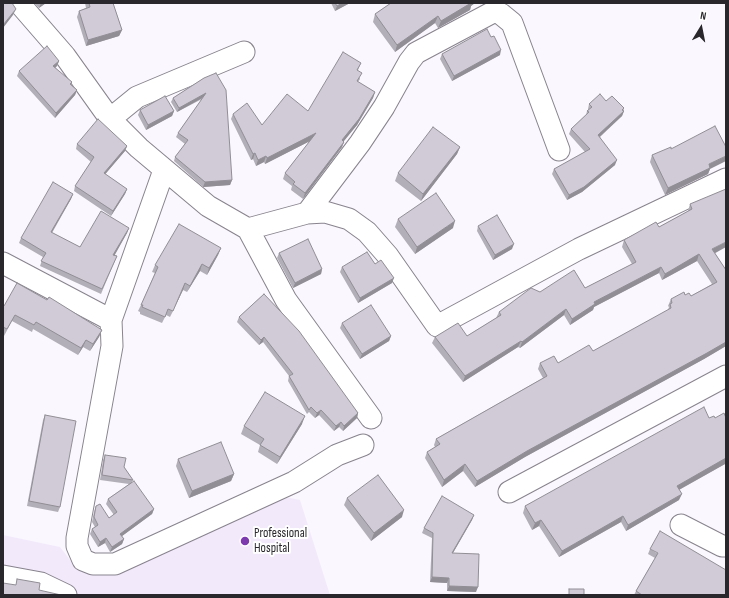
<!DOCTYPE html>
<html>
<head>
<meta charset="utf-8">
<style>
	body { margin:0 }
	#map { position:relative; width:729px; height:598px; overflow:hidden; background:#faf7fe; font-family:"Sofia Sans Condensed",sans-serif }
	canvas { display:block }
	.frame { position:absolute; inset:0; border:4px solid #29272b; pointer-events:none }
	.north { position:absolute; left:681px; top:8px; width:40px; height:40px; -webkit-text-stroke:3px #fff; paint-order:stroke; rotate:10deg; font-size:11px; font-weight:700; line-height:16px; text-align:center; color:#29272b }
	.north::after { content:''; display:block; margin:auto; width:14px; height:18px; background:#29272b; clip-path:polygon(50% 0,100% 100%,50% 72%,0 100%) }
</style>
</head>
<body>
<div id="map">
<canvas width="729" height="598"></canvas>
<div class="frame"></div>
<div class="north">N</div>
</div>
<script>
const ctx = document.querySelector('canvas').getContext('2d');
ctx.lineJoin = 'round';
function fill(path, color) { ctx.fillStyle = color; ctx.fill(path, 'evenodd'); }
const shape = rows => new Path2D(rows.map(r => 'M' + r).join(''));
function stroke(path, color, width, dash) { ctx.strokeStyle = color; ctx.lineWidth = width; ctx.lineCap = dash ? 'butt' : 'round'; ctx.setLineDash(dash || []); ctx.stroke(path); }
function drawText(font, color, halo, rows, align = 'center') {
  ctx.font = font + ' "Sofia Sans Condensed",sans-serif'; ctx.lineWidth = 4; ctx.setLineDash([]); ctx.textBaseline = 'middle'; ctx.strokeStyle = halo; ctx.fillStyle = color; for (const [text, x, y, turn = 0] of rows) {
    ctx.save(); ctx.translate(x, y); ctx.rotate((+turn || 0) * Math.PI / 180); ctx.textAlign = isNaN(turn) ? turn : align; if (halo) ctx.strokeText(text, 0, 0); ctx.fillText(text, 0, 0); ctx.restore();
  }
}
fill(shape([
	[285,497,300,500,330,595,3,595,3,535,60,547,74,565,82,568]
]), '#f2e9fb');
const minor = shape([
	[19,3,65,56,110,119,139,148,208,206,248,229,307,213,325,212,349,219,367,232,388,256,437,326,579,249,726,179],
	[110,119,137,97,244,52],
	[164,170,111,320,112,346,77,538,77,546,83,560,93,564,115,564,294,482,337,455,363,445],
	[307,213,360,143,384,107,409,62,416,53,495,11,501,14,512,23,559,150],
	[248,229,286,300,371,418],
	[3,263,111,320],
	[509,492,726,376],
	[681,525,722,546,726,546],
	[3,576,41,583,66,595]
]);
stroke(minor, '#88838d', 23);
stroke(minor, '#fff', 21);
fill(shape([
	[34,3,46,3,39,8],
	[85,3,113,3,122,30,119,36,86,46,77,17,79,11,86,8],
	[331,3,350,3,335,11],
	[391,3,475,3,471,6,470,10,438,28,435,23,395,52,373,22,375,14],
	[442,54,500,55,452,81,440,59],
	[59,61,57,66,55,67,71,85,77,90,75,95,55,118,17,76,19,71],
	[361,63,358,70,360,79,358,82,375,92,373,98,357,125,343,141,344,142,342,147,303,199,291,190,292,186,283,179,285,173,310,141,265,164,264,162,256,166,253,159,251,160,231,119,233,114,262,125,308,111],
	[204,78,232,180,230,185,203,187,174,161,175,157,185,144,176,137,178,133,202,99,177,112,171,102,173,98],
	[606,101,624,108,623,110,624,111,622,116,600,137,615,165,582,192,567,200,552,174,554,169,585,152,569,134,571,129,586,115,587,111,588,110,588,109,589,104],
	[140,110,174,111,172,116,146,130,138,115],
	[77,144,127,146,125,151,105,174,127,189,125,194,111,216,74,191,75,186,91,162,76,149],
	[460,147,457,154,421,201,395,181,398,173],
	[671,149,710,169,708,174,665,195,650,162,652,155],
	[73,194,71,199,52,233,80,247,129,228,127,233,114,255,117,256,101,294,40,266,43,257,19,243,21,238],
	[690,204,715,253,726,270,726,346,704,359,525,457,475,487,463,471,442,487,425,458,427,452,435,447,434,445,436,439,543,378,538,369,540,363,558,363,593,351,668,310,669,307,668,306,671,299,685,295,691,296,712,284,697,261,662,280,659,273,594,307,593,310,570,325,564,315,520,348,518,347,463,382,432,343,435,337,467,336,496,318,499,312,540,292,585,288,632,264,622,247,624,240,659,227,688,211],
	[398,219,453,228,415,254,395,227],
	[478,226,512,249,493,260,477,231],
	[221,248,218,255,207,275,200,271,187,292,183,290,170,317,166,315,162,323,140,314,140,312,138,311,141,305,155,273,152,272,155,265],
	[279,253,322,269,321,274,293,288,277,258],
	[375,264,392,283,358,303,340,272,342,267],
	[264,294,358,413,357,418,343,431,339,427,334,431,319,415,315,418,309,412,307,414,288,381,289,376,263,342,259,345,237,322,239,317],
	[3,305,4,306,102,330,99,337,90,351,83,347,78,355,33,329,32,332,12,321,4,336,3,335],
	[342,323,391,336,389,341,360,359,340,328],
	[45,415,60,507,58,512,27,506,43,420],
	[709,418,726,418,726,465,725,464,679,490,679,500,626,531,621,522,559,557,539,526,532,530,523,513,525,506],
	[302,424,277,464,258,452,260,445,241,434,244,426],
	[105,455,124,467,133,480,132,482,154,509,152,514,122,536,124,539,122,544,110,552,105,543,98,547,90,534,92,529,95,527,92,522,94,512,96,506,109,518,114,515,106,504,108,499,129,484,100,480,103,460],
	[178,459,234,474,231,481,189,498,176,466],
	[347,498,402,517,371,541,344,505],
	[474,515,472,520,453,553,476,592,447,591,447,583,430,582,432,538,422,533,424,528],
	[650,549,726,595,634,595,636,591,655,558,648,554]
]), '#b3afb8');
fill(shape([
	[41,3,46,3,39,8],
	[342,3,350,3,335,11,337,6],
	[470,3,475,3,471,6,470,10,438,28,441,21],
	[16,9,13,15,3,28,3,25],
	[438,16,435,23,395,52,397,45],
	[122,30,119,36,86,46,88,40],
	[501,50,500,55,452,81,454,76],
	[59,61,57,66,52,71,53,66],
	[77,90,75,95,55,118,56,113],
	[375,92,373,98,357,125,340,146,342,140],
	[206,93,204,97,177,112,179,108],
	[624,108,622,113,624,111,622,116,596,140,598,135],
	[174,111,172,116,146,130,148,125],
	[316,133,314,139,265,164,267,158],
	[344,142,342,147,303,199,305,193],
	[127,146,125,151,102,178,104,173],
	[460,147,457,154,421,201,423,194],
	[255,153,253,159,251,160,253,154],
	[266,156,264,162,256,166,258,160],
	[726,156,726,161,710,169,708,174,665,195,668,188,709,164],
	[617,160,615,165,582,192,567,200,569,195],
	[232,180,230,185,203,187,205,182],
	[127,189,125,194,111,216,113,211],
	[73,194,71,199,49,237,51,232],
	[455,221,453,228,415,254,417,247],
	[129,228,127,233,112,260,113,255],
	[726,242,726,247,710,256,712,249],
	[514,244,512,249,493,260,495,255],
	[221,248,218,255,207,275,209,268],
	[699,254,697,261,662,280,665,274],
	[202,264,200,271,187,292,190,286],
	[661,267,659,273,594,307,593,310,570,325,572,319,594,302],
	[322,269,321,274,293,288,295,283],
	[394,278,392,283,358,303,360,298],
	[185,283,183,290,170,317,173,311],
	[566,309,564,315,520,348,522,342],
	[102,330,99,337,90,351,93,344],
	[391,336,389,341,360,359,362,354],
	[264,337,263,342,259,345,261,340],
	[86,340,83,347,78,355,81,348],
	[521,341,518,347,463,382,465,376],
	[726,342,726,346,704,359,525,457,475,487,477,481,527,451],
	[321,410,319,415,315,418,317,413],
	[358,413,357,418,343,431,344,426],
	[305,416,302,424,277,464,280,457],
	[341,422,339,427,334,431,336,426],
	[726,458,725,464,675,492,677,486],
	[465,464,463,471,442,487,444,480],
	[234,474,231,481,189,498,192,491],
	[682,494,679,500,626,531,628,525],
	[154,509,152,514,118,539,120,534],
	[404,510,402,517,371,541,374,533],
	[474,515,472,520,450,558,452,553],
	[623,516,621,522,559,557,562,551],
	[541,520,539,526,532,530,535,523],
	[106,538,105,543,98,547,100,542],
	[124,539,122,544,110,552,112,547],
	[432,577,449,578,447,583,430,582],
	[449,586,478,587,476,592,447,591]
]), '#928e96');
const building = shape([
	[3,3,12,3,16,9,3,25,3,3],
	[89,3,113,3,122,30,88,40,79,11,90,7,89,3],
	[335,3,342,3,337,6,335,3],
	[391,3,471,3,441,21,438,16,397,45,375,14,391,3],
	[487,29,491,37,494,36,501,50,454,76,442,54,487,29],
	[47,46,59,61,53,66,72,82,70,84,77,90,56,113,19,71,47,46],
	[343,52,361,63,357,70,362,73,357,81,375,92,359,119,342,140,344,142,305,193,293,184,295,182,285,173,316,133,267,158,266,156,258,160,255,153,253,154,233,114,247,103,262,125,287,94,308,111,343,52],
	[216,73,226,90,232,180,205,182,175,157,188,140,178,133,206,93,179,108,173,98,204,78,216,73],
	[600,94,606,101,612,96,624,108,622,110,624,111,598,135,617,160,584,187,569,195,554,169,590,149,571,129,589,112,587,111,592,107,589,104,600,94],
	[165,96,174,111,148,125,140,110,165,96],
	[98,119,127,146,104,173,127,189,113,211,75,186,94,157,77,144,98,119],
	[715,126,726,147,726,156,709,164,710,168,668,188,652,155,671,147,671,149,715,126],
	[433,127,460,147,423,194,398,173,433,127],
	[53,182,73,194,51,232,80,247,101,211,129,228,113,255,117,256,102,289,41,261,46,253,21,238,53,182],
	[726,189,726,242,712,249,726,270,726,342,707,353,527,451,477,481,465,464,444,480,427,452,440,444,436,439,547,376,540,363,554,356,558,363,589,345,593,351,671,308,670,304,672,303,671,299,684,292,685,295,689,293,691,296,717,282,699,254,665,274,661,267,594,302,595,304,572,319,566,309,522,342,521,341,465,376,435,337,458,323,467,336,501,315,499,312,531,288,540,292,574,270,585,288,636,262,624,240,656,222,659,227,692,209,690,204,726,189],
	[436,193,455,221,417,247,398,219,436,193],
	[497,215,514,244,495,255,478,226,497,215],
	[179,224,221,248,209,268,202,264,190,286,185,283,173,311,168,309,165,317,142,307,143,305,141,305,158,267,155,265,179,224],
	[308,239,322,269,295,283,279,253,308,239],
	[367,252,375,264,381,260,394,278,360,298,342,267,367,252],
	[17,283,47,300,49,297,102,330,93,344,86,340,81,348,36,322,34,325,15,315,7,329,3,327,3,305,4,306,17,283],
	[264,294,299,331,358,413,344,426,341,422,336,426,321,410,317,413,311,407,309,410,289,376,293,374,264,337,261,340,239,317,264,294],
	[371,305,391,336,362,354,342,323,371,305],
	[265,392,305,416,280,457,260,445,264,439,244,426,265,392],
	[704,407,709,418,714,416,715,418,724,413,726,418,726,458,677,486,682,494,628,525,623,516,562,551,541,520,535,523,525,506,704,407],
	[45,415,76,421,60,507,29,501,45,415],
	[221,442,234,474,192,491,178,459,221,442],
	[105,455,126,458,124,467,133,480,102,475,105,455],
	[378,475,404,510,374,533,347,498,378,475],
	[134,481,154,509,120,534,124,539,112,547,106,538,100,542,92,529,98,525,94,517,96,506,100,504,109,518,117,512,108,499,134,481],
	[442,496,474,515,452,553,479,554,478,587,449,586,449,578,432,577,433,533,424,528,442,496],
	[660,531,726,570,726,595,642,595,636,591,658,553,650,549,660,531],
	[17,579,40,583,39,590,61,595,3,595,3,583,16,585,17,579],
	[569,589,584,589,584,595,569,595,569,589]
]);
fill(building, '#d0cbd6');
stroke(building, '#928e96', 1);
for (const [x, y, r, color] of [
	[245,541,5,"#7d3aae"]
]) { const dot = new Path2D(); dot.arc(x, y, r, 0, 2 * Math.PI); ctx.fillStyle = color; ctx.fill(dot); stroke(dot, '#fff', 1.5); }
drawText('13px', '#29272b', '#fff', [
	["Professional",254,534],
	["Hospital",254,549]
], 'left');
</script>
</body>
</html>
